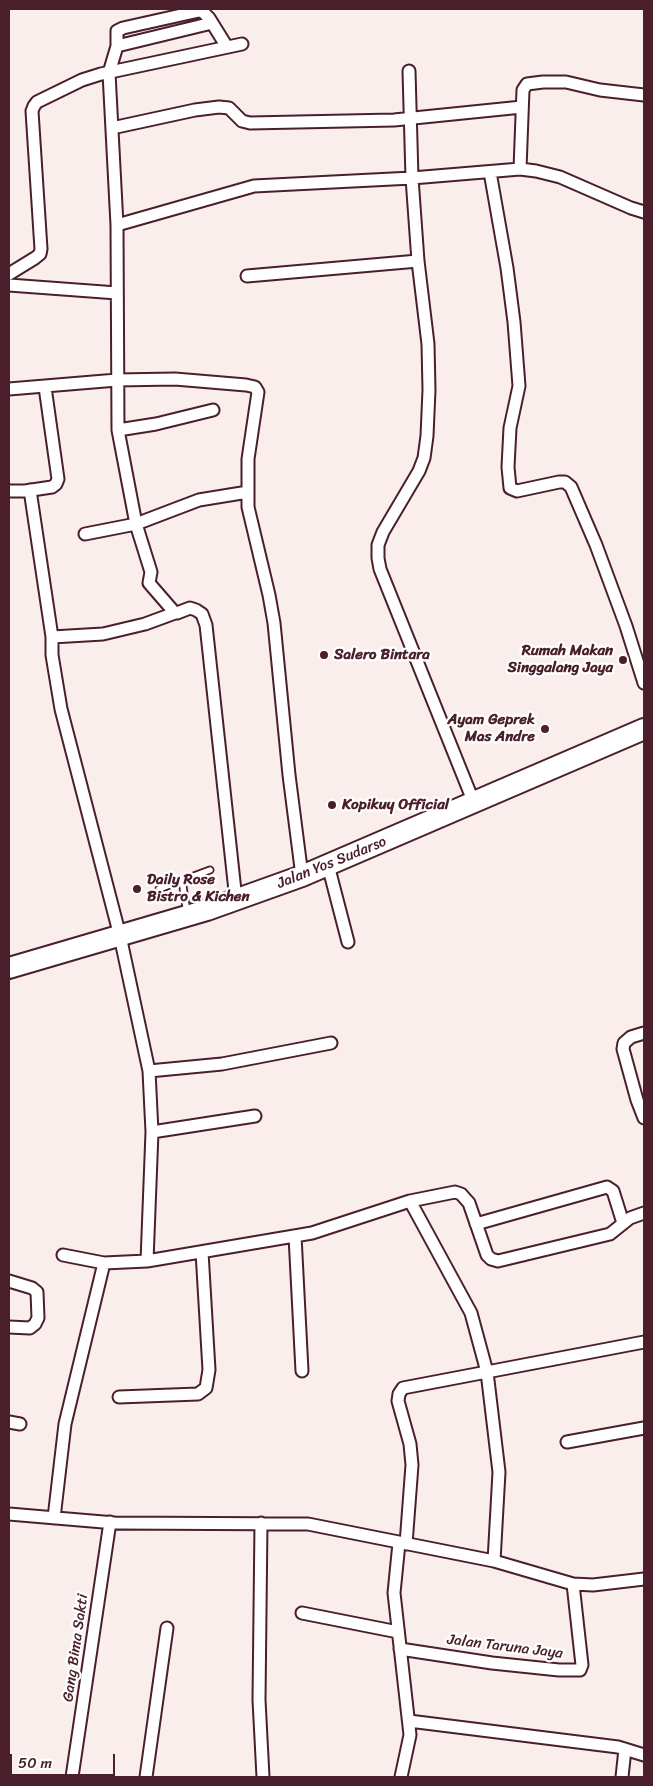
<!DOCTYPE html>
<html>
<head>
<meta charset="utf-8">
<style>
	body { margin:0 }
	#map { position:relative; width:653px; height:1786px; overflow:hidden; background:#f9eeeb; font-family:Sriracha,sans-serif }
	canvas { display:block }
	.frame { position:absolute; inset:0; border:10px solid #4a1f2b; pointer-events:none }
	.scale { position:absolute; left:10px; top:1754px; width:105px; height:22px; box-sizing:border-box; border:2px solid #4a1f2b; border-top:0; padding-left:6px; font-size:15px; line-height:18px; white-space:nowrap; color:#4a1f2b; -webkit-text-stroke:4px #fff; paint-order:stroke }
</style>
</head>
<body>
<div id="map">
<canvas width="653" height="1786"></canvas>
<div class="frame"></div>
<div class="scale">50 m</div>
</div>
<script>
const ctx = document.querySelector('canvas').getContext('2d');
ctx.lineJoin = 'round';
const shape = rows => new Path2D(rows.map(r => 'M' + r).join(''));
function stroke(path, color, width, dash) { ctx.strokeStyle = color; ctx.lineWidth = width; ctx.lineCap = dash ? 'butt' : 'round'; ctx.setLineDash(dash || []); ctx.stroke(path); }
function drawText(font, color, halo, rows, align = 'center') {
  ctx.font = font + ' Sriracha,sans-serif'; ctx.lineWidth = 4.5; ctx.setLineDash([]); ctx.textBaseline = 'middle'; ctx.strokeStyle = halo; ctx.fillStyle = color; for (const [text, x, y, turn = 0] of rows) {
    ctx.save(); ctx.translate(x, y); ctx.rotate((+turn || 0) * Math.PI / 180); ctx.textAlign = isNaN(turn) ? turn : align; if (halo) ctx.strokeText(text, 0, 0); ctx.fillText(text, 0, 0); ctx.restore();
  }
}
const lane = shape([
	[182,880,187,913],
	[159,889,210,870]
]);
const street = shape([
	[117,46,212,23],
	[227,47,209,18,203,12,199,11,123,28,117,31,117,46,109,73,117,225,118,430,136,524,151,572,149,583,175,613,177,613,190,608,196,610,202,614,206,625,236,900],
	[409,71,412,178,418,261,428,344,429,390,427,436,424,458,419,471,383,532,378,545,378,558,380,569,474,803],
	[112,128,195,110,219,107,229,108,242,121,250,123,394,120,522,107],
	[520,169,523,90,527,84,543,82,566,82,600,90,644,95],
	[490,172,507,268,514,322,519,386,510,428,508,467,510,488,517,491,559,482,565,482,571,487,596,545,626,626,644,683],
	[117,225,254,186,412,178,520,169,536,171,560,177,631,208,644,212],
	[9,274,35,258,40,254,41,249,32,111,34,106,37,102,82,80,101,74,242,44],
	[247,276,418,261],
	[9,285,117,293],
	[9,389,117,380,175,379,246,385,255,387,258,392,248,459,248,507,269,595,274,623,289,775,302,876],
	[118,430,156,424,213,410],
	[30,490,52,637,52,655,61,709,120,936,149,1071,152,1132,147,1261],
	[9,491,25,491,52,487,56,484,58,479,45,387],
	[85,534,136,524,199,500,248,492],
	[52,637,103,634,145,624,175,613],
	[328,865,348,942],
	[644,1033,631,1037,624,1043,623,1049,637,1100,644,1118],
	[149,1071,222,1064,331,1043],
	[152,1132,255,1116],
	[410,1201,471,1313,487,1372,499,1472,494,1561],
	[476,1224,607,1187,613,1191,623,1223],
	[295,1236,302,1371],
	[63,1255,104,1263,147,1261,312,1233,410,1201,455,1192,461,1194,469,1203,487,1255,491,1259,498,1261,610,1234,630,1218,644,1213],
	[9,1281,32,1288,37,1292,38,1318,35,1324,30,1328,9,1327],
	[119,1397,198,1394,206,1388,209,1370,202,1252],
	[9,1422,20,1424],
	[567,1442,644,1428],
	[9,1514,115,1523,308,1524,494,1561,573,1584,593,1585,644,1579],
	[54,1518,65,1424,104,1263],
	[261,1523,259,1700,263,1777],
	[399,1543,394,1593,410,1735,401,1777],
	[406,1544,412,1465,410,1444,398,1401,399,1394,403,1388,644,1342],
	[302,1613,398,1632],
	[400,1649,492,1663,559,1670,580,1670,582,1665,573,1584],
	[409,1721,618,1747,644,1755],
	[72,1777,110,1522],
	[146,1777,167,1628],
	[622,1777,625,1749]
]);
const highway = shape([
	[9,968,207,910,302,876,644,729]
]);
stroke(lane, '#4a1f2b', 9);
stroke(street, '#4a1f2b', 15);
stroke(highway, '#4a1f2b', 24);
stroke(lane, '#fff', 5.5);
stroke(street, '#fff', 11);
stroke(highway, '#fff', 20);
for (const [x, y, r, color] of [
	[324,655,5,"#4a1f2b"],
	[623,660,5,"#4a1f2b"],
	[545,729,5,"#4a1f2b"],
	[332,805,5,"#4a1f2b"],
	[137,889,5,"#4a1f2b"]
]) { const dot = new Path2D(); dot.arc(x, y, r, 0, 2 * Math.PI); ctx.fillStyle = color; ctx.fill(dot); stroke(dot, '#fff', 2); }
drawText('bold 15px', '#4a1f2b', '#fff', [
	["Rumah Makan",613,651,"right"],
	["Singgalang Jaya",613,668,"right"],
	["Salero Bintara",334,655],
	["Ayam Geprek",535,720,"right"],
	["Mas Andre",535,737,"right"],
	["Kopikuy Official",342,805],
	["Daily Rose",147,880],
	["Bistro & Kichen",147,897]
], 'left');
drawText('15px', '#4a1f2b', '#fff', [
	["Jalan Yos Sudarso",332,863,-22],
	["Jalan Taruna Jaya",505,1647,7],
	["Gang Bima Sakti",76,1648,-82]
]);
</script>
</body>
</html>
